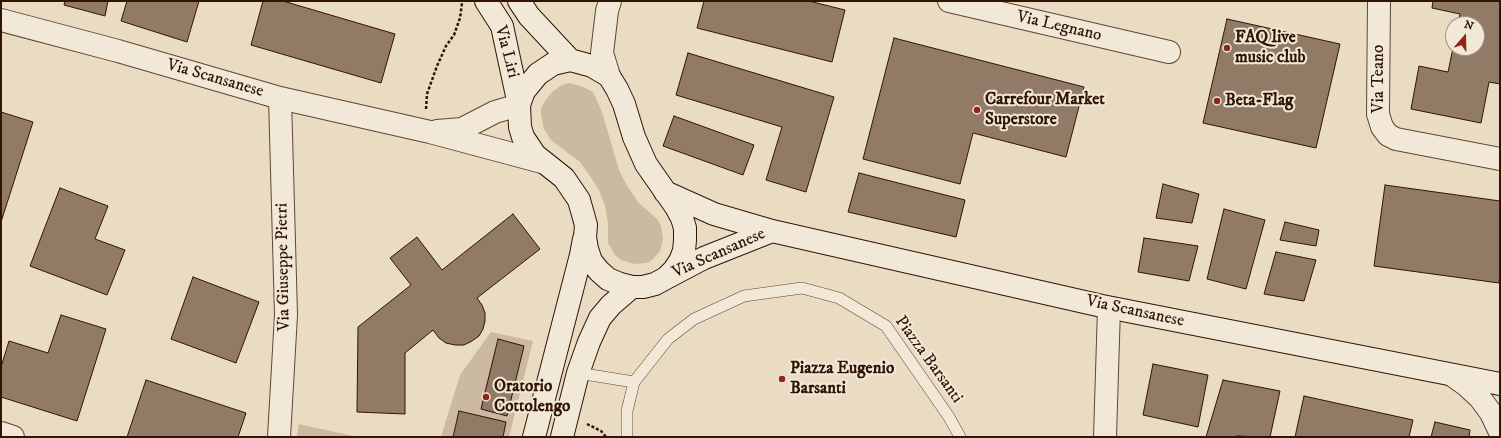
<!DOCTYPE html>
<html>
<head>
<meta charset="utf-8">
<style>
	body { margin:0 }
	#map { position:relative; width:1501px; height:438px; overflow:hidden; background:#eadbc3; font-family:"IM FELL DW Pica",serif }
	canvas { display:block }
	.frame { position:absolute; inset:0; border:2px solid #311403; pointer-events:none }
	.north { position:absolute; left:1445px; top:16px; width:40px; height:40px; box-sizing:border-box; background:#f1e8d8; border:1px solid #a49383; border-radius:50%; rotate:20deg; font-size:11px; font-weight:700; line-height:16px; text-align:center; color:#311403 }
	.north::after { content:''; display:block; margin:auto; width:14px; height:18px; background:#8f2418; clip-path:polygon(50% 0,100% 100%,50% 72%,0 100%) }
</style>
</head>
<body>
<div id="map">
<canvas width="1501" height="438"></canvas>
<div class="frame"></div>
<div class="north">N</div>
</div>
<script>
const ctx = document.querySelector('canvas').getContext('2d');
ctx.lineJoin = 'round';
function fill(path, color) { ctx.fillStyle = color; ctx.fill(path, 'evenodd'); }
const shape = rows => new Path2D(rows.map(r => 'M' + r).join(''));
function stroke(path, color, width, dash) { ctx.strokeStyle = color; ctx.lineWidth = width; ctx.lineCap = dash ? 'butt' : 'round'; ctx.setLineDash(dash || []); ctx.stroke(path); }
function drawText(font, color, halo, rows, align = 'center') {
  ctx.font = font + ' "IM FELL DW Pica",serif'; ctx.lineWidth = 4; ctx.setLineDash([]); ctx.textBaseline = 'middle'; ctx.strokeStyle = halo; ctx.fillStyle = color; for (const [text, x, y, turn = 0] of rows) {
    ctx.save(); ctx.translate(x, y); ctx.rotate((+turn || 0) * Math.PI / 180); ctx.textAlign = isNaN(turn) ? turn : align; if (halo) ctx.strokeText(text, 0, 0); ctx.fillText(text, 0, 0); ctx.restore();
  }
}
fill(shape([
	[570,83,583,87,593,92,602,112,619,170,627,186,639,203,657,219,661,226,663,239,660,251,652,260,647,263,634,264,621,260,615,255,608,243,608,223,605,206,599,190,590,176,580,162,551,140,544,129,541,115,541,109,544,102,553,91,562,85],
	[491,332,533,341,509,437,441,437,460,375],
	[299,424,303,425,358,437,297,437]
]), '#cbb9a2');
const building = shape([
	[65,1,108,1,105,16,64,5,65,1],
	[127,1,199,1,187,42,121,21,127,1],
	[263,1,283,1,395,34,381,83,251,45,263,1],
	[704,1,809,1,845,10,832,62,697,28,704,1],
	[1433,1,1500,1,1500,84,1489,82,1481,123,1411,109,1419,66,1448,72,1453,48,1477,48,1477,24,1458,24,1460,14,1432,8,1433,1],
	[1227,19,1340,44,1316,148,1203,123,1227,19],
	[894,38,1084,87,1066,157,973,133,960,184,863,159,894,38],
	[688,53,834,97,806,192,766,180,782,127,676,95,688,53],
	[1,112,33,122,1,222,1,112],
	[674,116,754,145,743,175,663,146,674,116],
	[859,173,965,200,956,237,848,212,859,173],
	[1163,184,1199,194,1192,223,1156,218,1163,184],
	[1385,185,1500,201,1500,273,1499,283,1374,266,1385,185],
	[60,188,108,206,95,239,125,250,107,295,30,266,60,188],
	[1224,209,1265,220,1246,289,1207,279,1224,209],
	[513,214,540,249,477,298,482,305,485,313,485,321,483,329,479,336,472,341,464,345,455,345,446,343,439,338,433,330,405,353,405,414,357,412,358,327,411,285,390,258,417,237,442,270,513,214],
	[1285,222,1319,230,1316,246,1280,240,1285,222],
	[1144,238,1198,246,1189,281,1138,272,1144,238],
	[1276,252,1316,260,1304,301,1264,294,1276,252],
	[193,277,259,302,236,363,171,339,193,277],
	[61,315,106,329,77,421,1,397,1,367,9,341,48,353,61,315],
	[498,339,524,346,507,416,481,409,498,339],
	[1153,364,1208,375,1198,427,1143,415,1153,364],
	[146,380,246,413,238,437,127,437,146,380],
	[1223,380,1280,391,1270,437,1236,436,1236,437,1206,437,1223,380],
	[1304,396,1413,420,1409,437,1295,437,1304,396],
	[459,411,506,422,503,437,453,437,459,411],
	[1435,422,1470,430,1469,437,1431,437,1435,422]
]);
fill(building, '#917b67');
stroke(building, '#311403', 1);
const lane = shape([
	[578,373,634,382],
	[627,437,627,411,634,382,668,339,694,319,744,296,802,288,839,298,886,326,949,417,960,437]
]);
const street = shape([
	[949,1,1169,52],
	[1379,1,1378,114,1382,127,1388,135,1396,139,1500,159],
	[1,20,118,51,280,98,430,132,542,162],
	[609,76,602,53,607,11,610,1],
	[437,131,462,129,495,112,519,105],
	[1452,375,1466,385,1480,398,1491,413,1500,432],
	[1,433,13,437],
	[279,437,286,315,280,98],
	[1105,437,1109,308]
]);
const secondary = shape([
	[486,1,502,26,519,105],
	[519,1,529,16,570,60],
	[665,192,714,214,772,231,1102,306,1500,384],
	[666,278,674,270,680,261,684,251,685,240,685,228,682,218,676,207,646,164,634,137,624,104,617,89,609,76,592,66,570,60,553,64,538,74,524,91,519,105,520,127,523,137,535,155,564,178,579,200,586,225,585,237,587,249,591,261,599,271,608,279,620,284,632,287,643,287,655,284,666,278,704,258,772,231],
	[534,437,581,255,584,239],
	[562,437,578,373,589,342,600,318,611,305,632,287]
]);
stroke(lane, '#5f4633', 12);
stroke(street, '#5f4633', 24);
stroke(secondary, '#311403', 24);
stroke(shape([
	[426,109,427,94,437,66,446,46,454,35,460,18,462,3],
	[587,424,601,431,606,437]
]), '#311403', 2.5, [3, 2]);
stroke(lane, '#f1e8d8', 11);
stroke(street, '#f1e8d8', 22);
stroke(secondary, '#f1e8d8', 22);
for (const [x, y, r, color] of [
	[1227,48,4,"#8f2418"],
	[1217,101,4,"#8f2418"],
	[977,110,4,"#8f2418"],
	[782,379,4,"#8f2418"],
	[486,397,4,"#8f2418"]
]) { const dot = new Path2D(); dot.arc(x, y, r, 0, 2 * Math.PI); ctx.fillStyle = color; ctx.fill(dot); stroke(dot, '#f1e8d8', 1.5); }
drawText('17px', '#311403', '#f1e8d8', [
	["Via Legnano",1059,27,13],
	["Via Liri",506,52,75],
	["Via Scansanese",215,79,16],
	["Via Teano",1379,79,-90],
	["Via Scansanese",719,254,-24],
	["Via Giuseppe Pietri",284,267,-91],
	["Via Scansanese",1135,312,12],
	["Piazza Barsanti",928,360,54]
]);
drawText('bold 17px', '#311403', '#f1e8d8', [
	["FAQ live",1235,38],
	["music club",1235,58],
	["Carrefour Market",985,100],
	["Superstore",985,120],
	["Beta-Flag",1225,101],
	["Piazza Eugenio",790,369],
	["Barsanti",790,389],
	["Oratorio",494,387],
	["Cottolengo",494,407]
], 'left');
</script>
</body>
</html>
